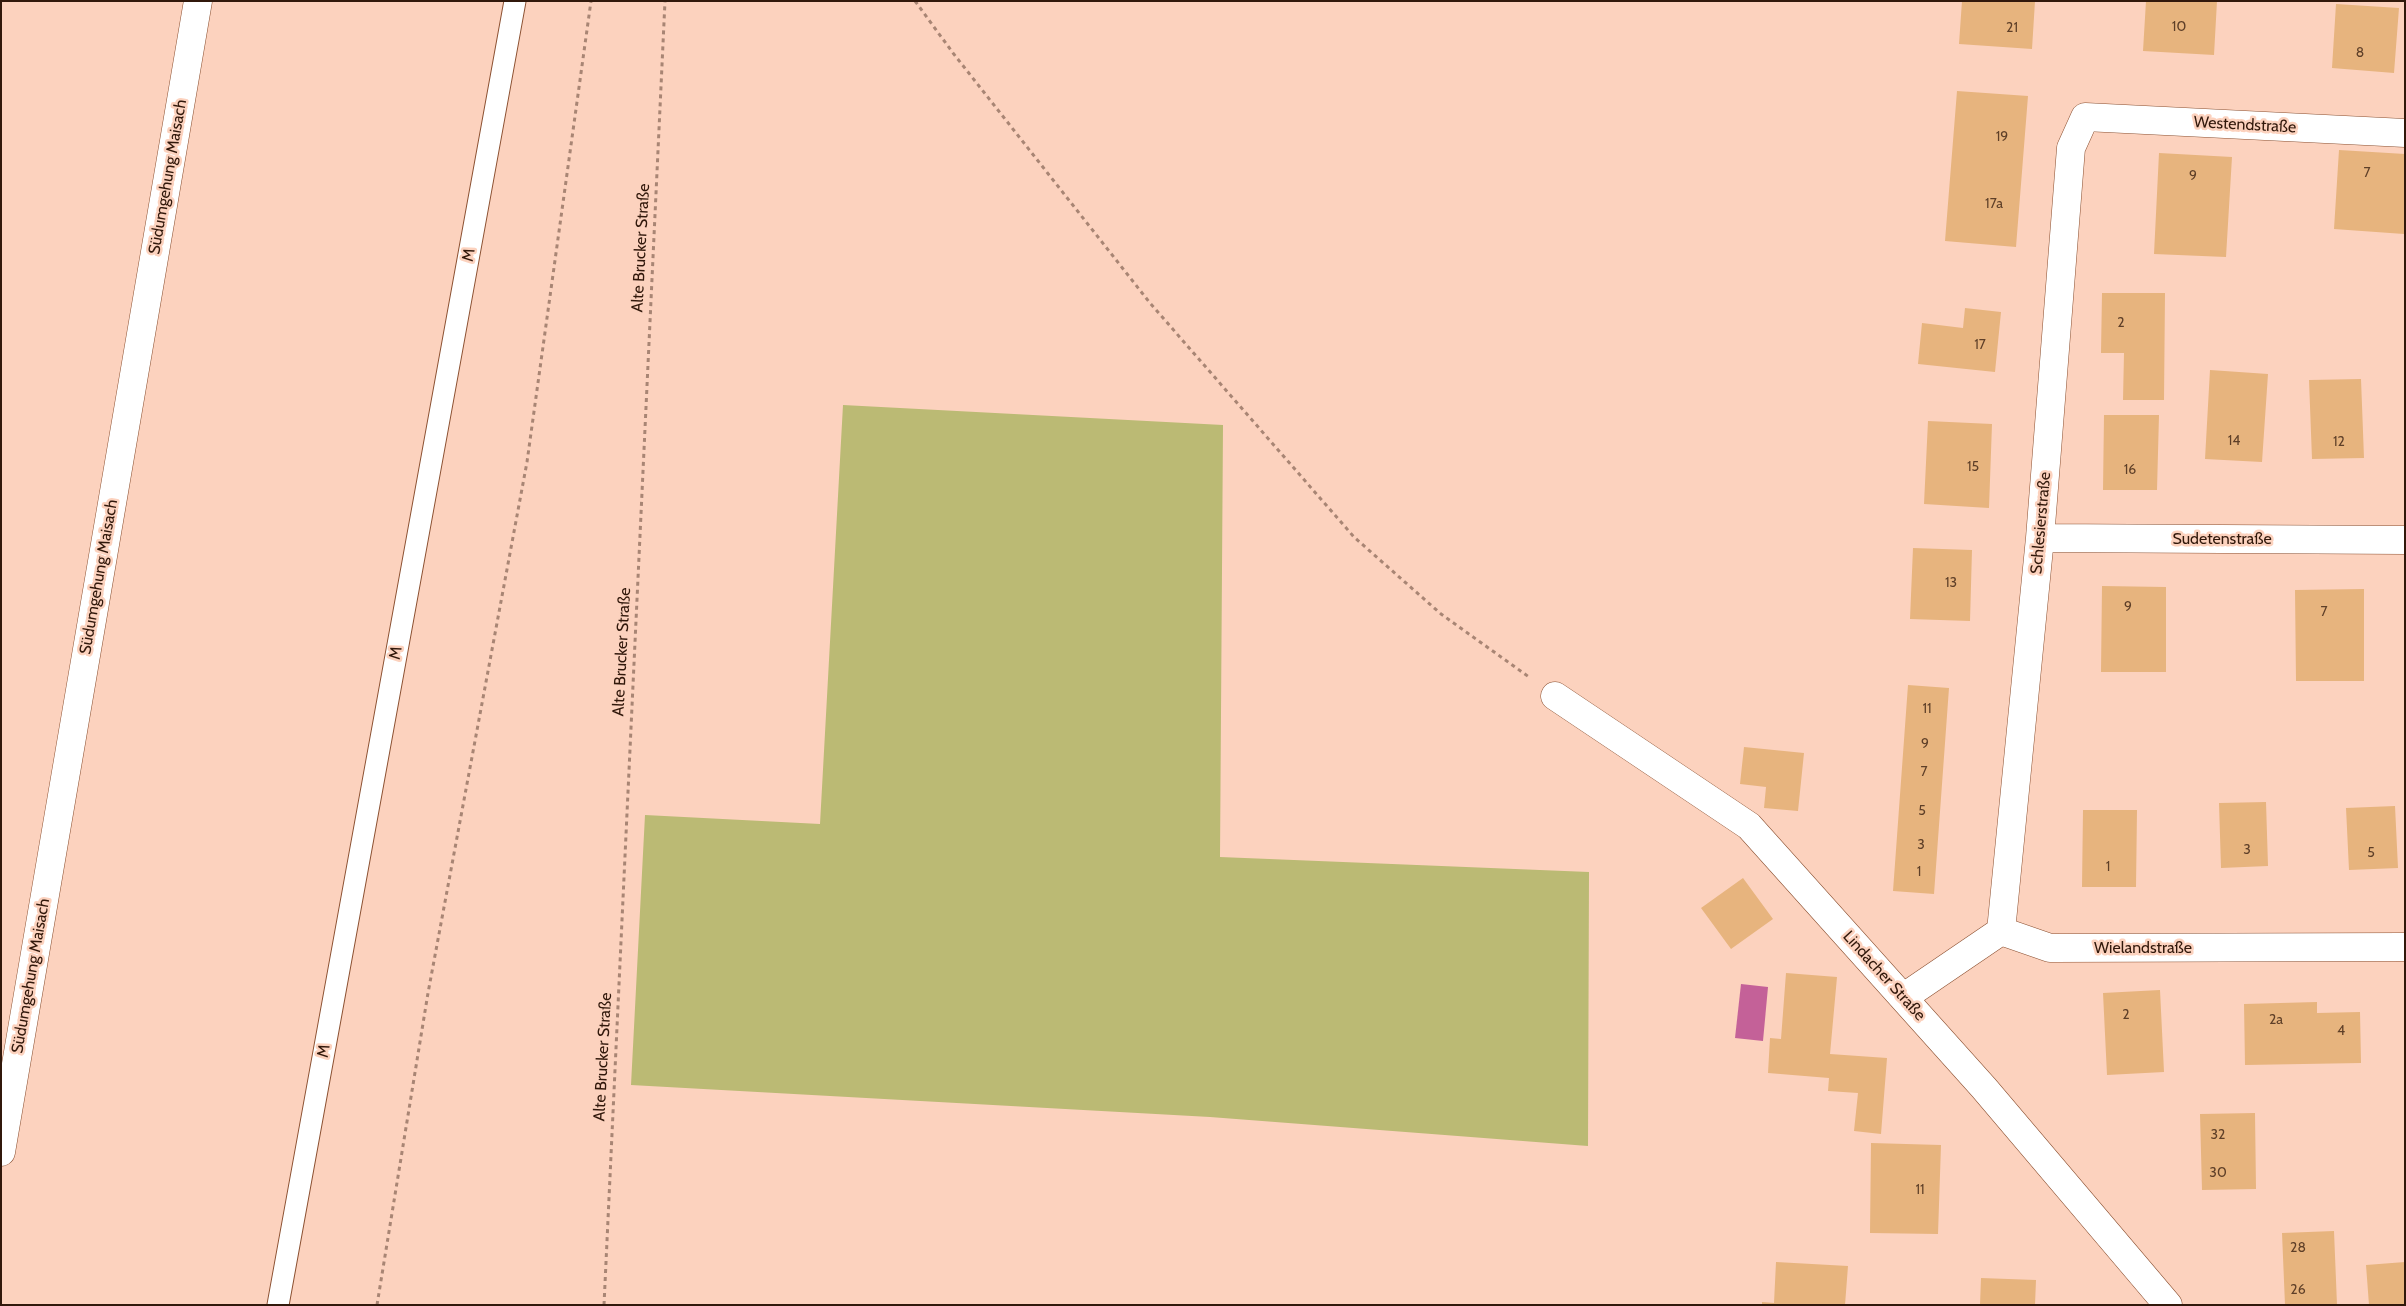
<!DOCTYPE html>
<html>
<head>
<meta charset="utf-8">
<style>
	body { margin:0 }
	#map { position:relative; width:2406px; height:1306px; overflow:hidden; background:#fcd2be; font-family:Cabin,sans-serif }
	canvas { display:block }
	.frame { position:absolute; inset:0; border:2px solid #31180b; pointer-events:none }
</style>
</head>
<body>
<div id="map">
<canvas width="2406" height="1306"></canvas>
<div class="frame"></div>
</div>
<script>
const ctx = document.querySelector('canvas').getContext('2d');
ctx.lineJoin = 'round';
function fill(path, color) { ctx.fillStyle = color; ctx.fill(path, 'evenodd'); }
const shape = rows => new Path2D(rows.map(r => 'M' + r).join(''));
function stroke(path, color, width, dash) { ctx.strokeStyle = color; ctx.lineWidth = width; ctx.lineCap = dash ? 'butt' : 'round'; ctx.setLineDash(dash || []); ctx.stroke(path); }
function drawText(font, color, halo, rows, align = 'center') {
  ctx.font = font + ' Cabin,sans-serif'; ctx.lineWidth = 5; ctx.setLineDash([]); ctx.textBaseline = 'middle'; ctx.strokeStyle = halo; ctx.fillStyle = color; for (const [text, x, y, turn = 0] of rows) {
    ctx.save(); ctx.translate(x, y); ctx.rotate((+turn || 0) * Math.PI / 180); ctx.textAlign = isNaN(turn) ? turn : align; if (halo) ctx.strokeText(text, 0, 0); ctx.fillText(text, 0, 0); ctx.restore();
  }
}
fill(shape([
	[843,405,1223,425,1220,857,1589,872,1588,1146,1210,1117,631,1085,645,815,820,824]
]), '#bbba74');
fill(shape([
	[1741,984,1768,987,1763,1041,1735,1038]
]), '#c46198');
fill(shape([
	[1962,1,2035,1,2032,49,1959,44],
	[2146,1,2217,1,2214,55,2143,51],
	[2336,4,2399,8,2394,73,2332,68],
	[1957,91,2028,96,2016,247,1945,241],
	[2339,150,2405,154,2404,234,2334,229],
	[2159,153,2232,157,2226,257,2154,254],
	[2102,293,2165,293,2164,400,2123,400,2124,353,2101,353],
	[1965,308,2001,312,1995,372,1918,364,1922,323,1963,328],
	[2210,370,2268,374,2262,462,2205,459],
	[2361,379,2364,458,2312,459,2309,380],
	[2104,415,2159,415,2157,490,2103,490],
	[1928,421,1992,424,1989,508,1924,504],
	[1913,548,1972,550,1970,621,1910,619],
	[2102,586,2166,587,2166,672,2101,672],
	[2364,589,2364,681,2296,681,2295,590],
	[1908,685,1949,688,1934,894,1893,891],
	[1744,747,1804,753,1798,811,1764,808,1766,787,1740,784],
	[2266,802,2268,866,2221,868,2219,803],
	[2395,806,2398,868,2349,870,2346,808],
	[2083,810,2137,810,2136,887,2082,887],
	[1743,878,1773,919,1731,949,1701,908],
	[1786,973,1837,977,1830,1054,1887,1058,1881,1134,1854,1131,1858,1093,1828,1091,1829,1078,1768,1073,1770,1038,1781,1039],
	[2160,990,2164,1072,2107,1075,2103,993],
	[2317,1002,2317,1013,2360,1012,2361,1063,2245,1065,2244,1004],
	[2255,1113,2256,1189,2202,1190,2200,1114],
	[1871,1143,1941,1145,1938,1234,1870,1233],
	[2334,1231,2337,1305,2285,1305,2282,1233],
	[1776,1262,1848,1266,1845,1305,1762,1305,1762,1302,1774,1303],
	[2405,1262,2405,1305,2369,1305,2366,1265],
	[1981,1278,2036,1280,2035,1305,1980,1305]
]), '#e7b47e');
const service = shape([
	[278,1305,515,1]
]);
const minor = shape([
	[2040,538,2405,540],
	[1555,696,1749,826,1984,1088,2168,1305],
	[2001,931,2040,538,2071,148,2085,117,2405,133],
	[1904,997,2001,931,2050,948,2405,947]
]);
const secondary = shape([
	[1,1152,198,1]
]);
stroke(service, '#8b5031', 23);
stroke(minor, '#8b5031', 29);
stroke(secondary, '#8b5031', 29);
stroke(shape([
	[915,1,953,53,1150,303,1354,537,1441,614,1529,677],
	[377,1305,428,993,527,462,591,1],
	[604,1305,665,1]
]), '#a88574', 3, [4, 4]);
stroke(service, '#fff', 21);
stroke(minor, '#fff', 28);
stroke(secondary, '#fff', 28);
drawText('14px', '#5e3f28', null, [
	["10",2179,27],
	["21",2012,28],
	["8",2360,53],
	["19",2002,137],
	["7",2367,173],
	["9",2193,176],
	["17a",1994,204],
	["2",2121,323],
	["17",1980,345],
	["14",2234,441],
	["12",2339,442],
	["15",1973,467],
	["16",2130,470],
	["13",1951,583],
	["9",2128,607],
	["7",2324,612],
	["11",1927,709],
	["9",1925,744],
	["7",1924,772],
	["5",1922,811],
	["3",1921,845],
	["3",2247,850],
	["5",2371,853],
	["1",2108,867],
	["1",1919,872],
	["2",2126,1015],
	["2a",2276,1020],
	["4",2341,1031],
	["32",2218,1135],
	["30",2218,1173],
	["11",1920,1190],
	["28",2298,1248],
	["26",2298,1290]
]);
drawText('16px', '#31180b', '#fcd2be', [
	["Westendstraße",2245,125,3],
	["Südumgehung Maisach",168,177,-80],
	["Alte Brucker Straße",641,248,-87],
	["M",469,255,-80],
	["Schlesierstraße",2041,523,-85],
	["Sudetenstraße",2222,539],
	["Südumgehung Maisach",99,577,-80],
	["Alte Brucker Straße",622,652,-87],
	["M",396,653,-80],
	["Wielandstraße",2143,948],
	["Südumgehung Maisach",31,976,-80],
	["Lindacher Straße",1884,976,48],
	["M",324,1051,-80],
	["Alte Brucker Straße",603,1057,-87]
]);
</script>
</body>
</html>
